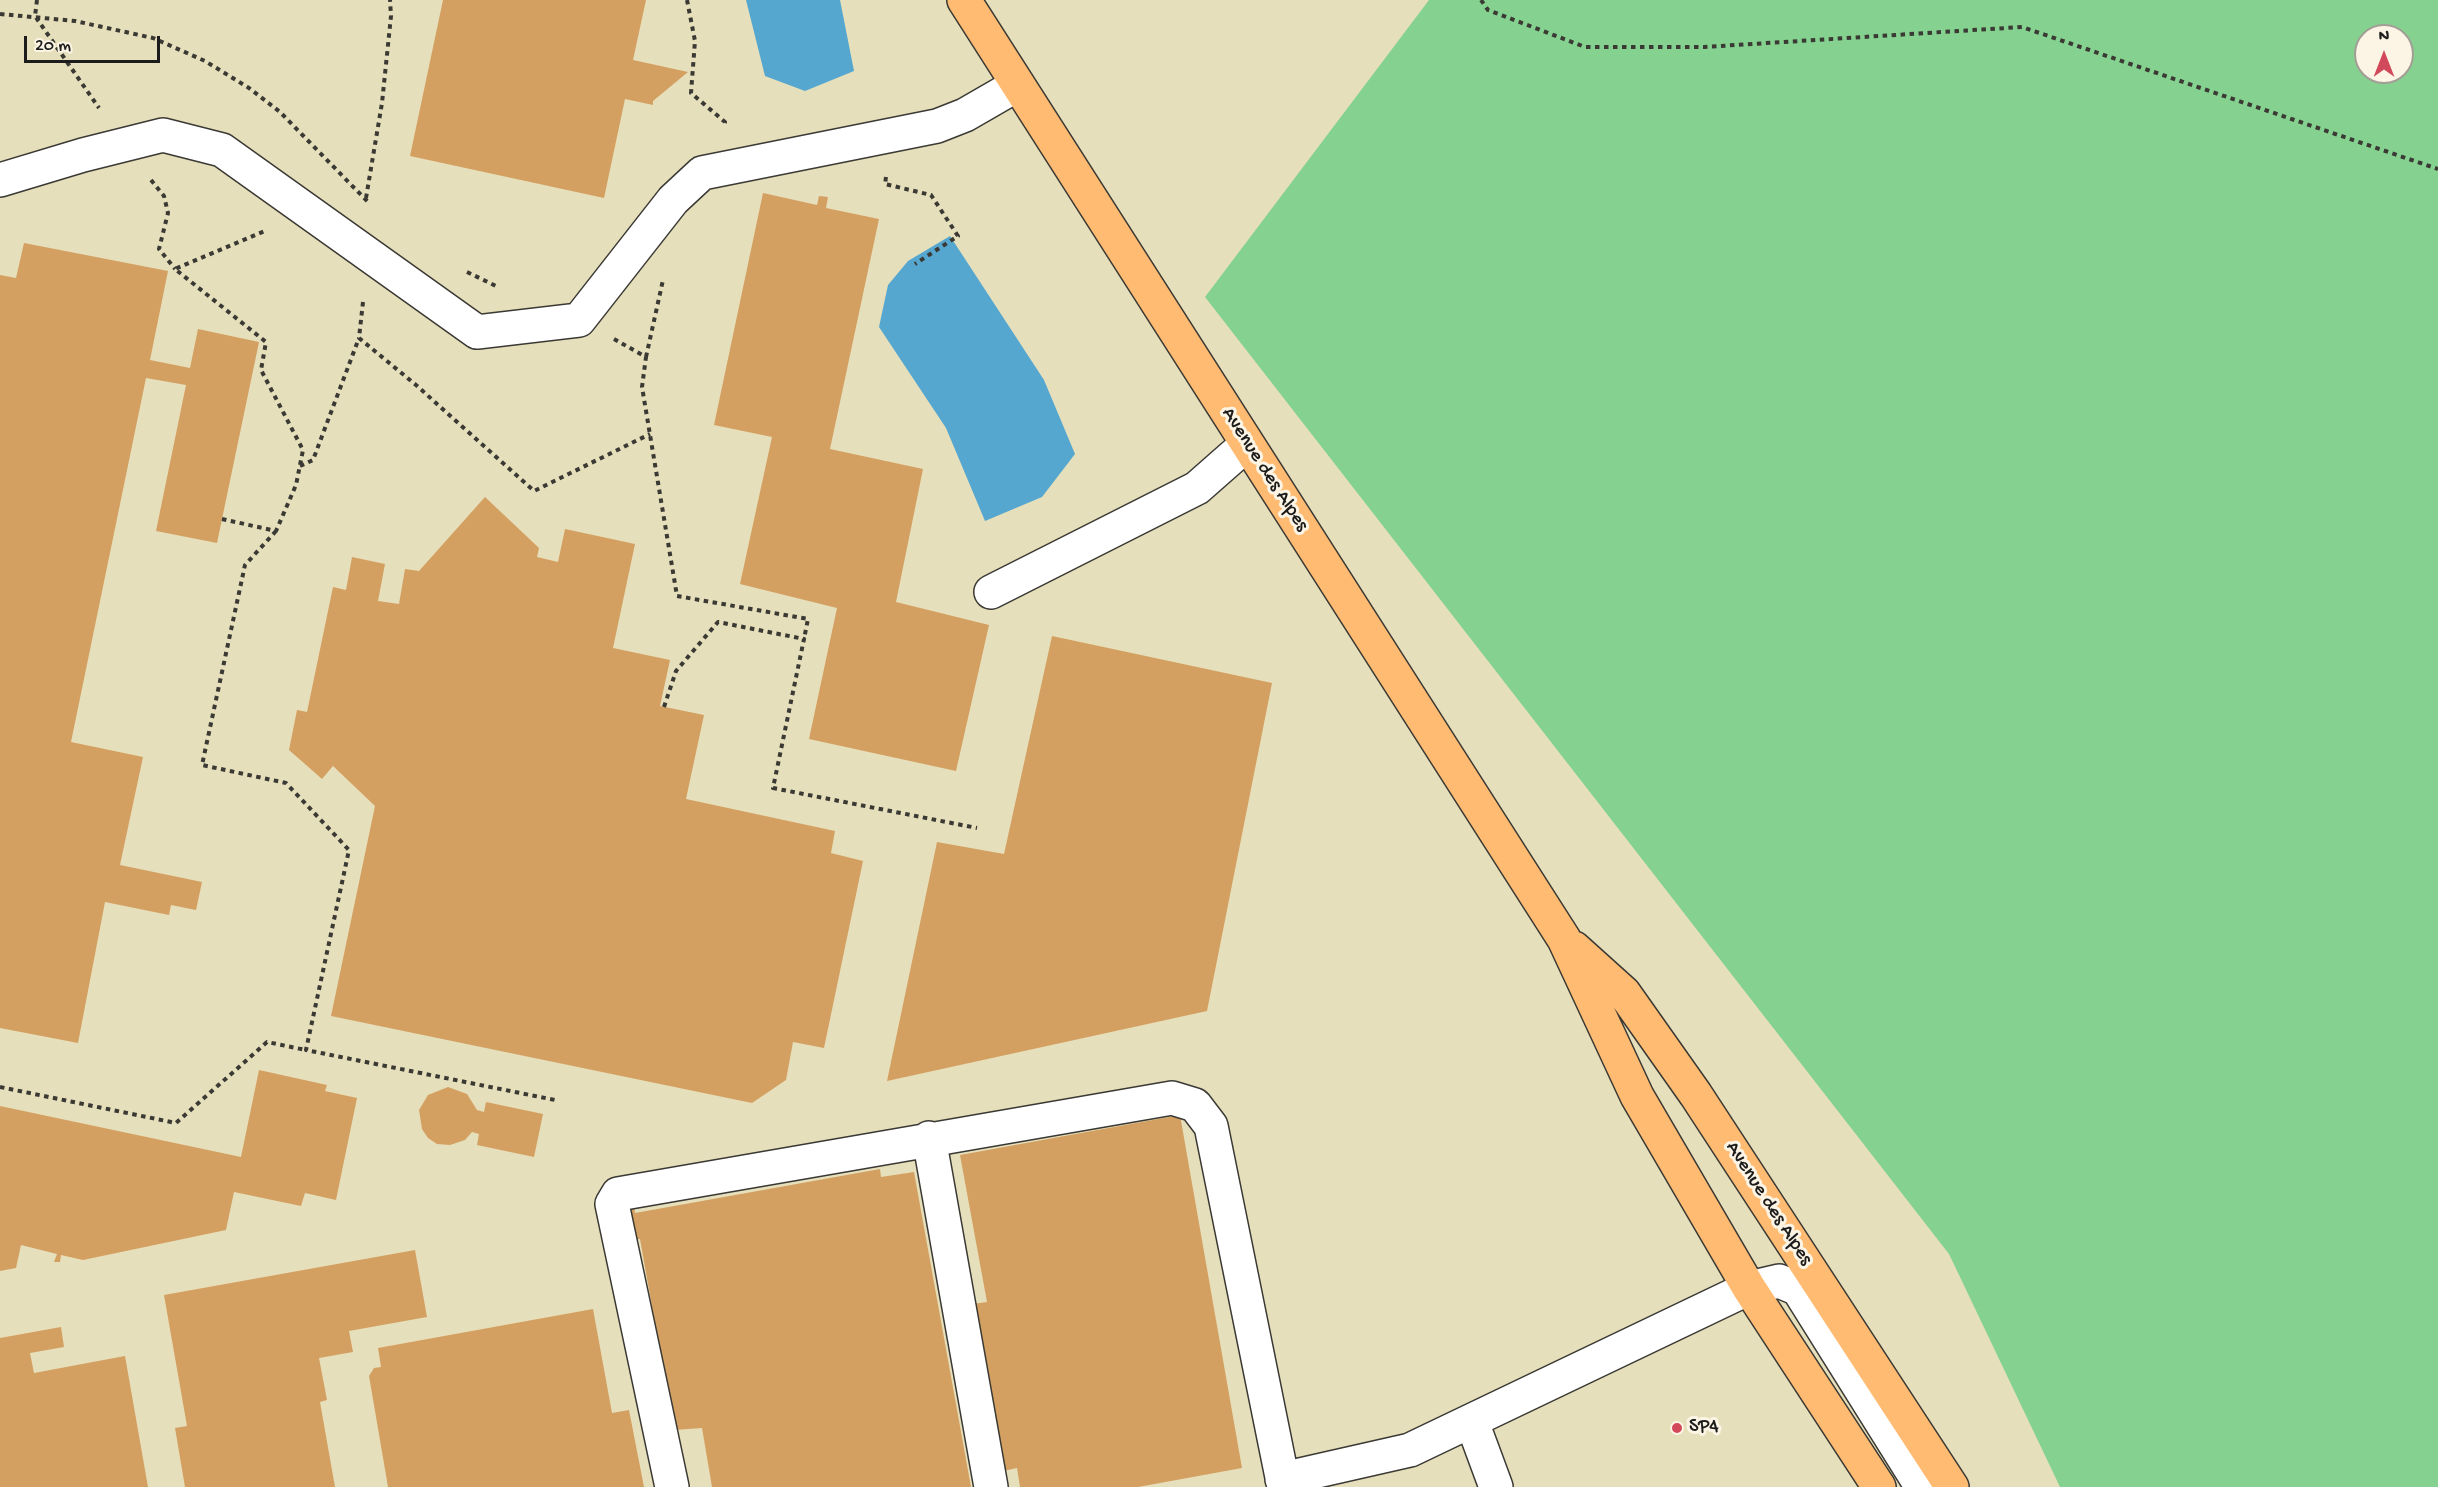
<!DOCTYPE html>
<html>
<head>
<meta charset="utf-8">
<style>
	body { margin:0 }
	#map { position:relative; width:2438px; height:1487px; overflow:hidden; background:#e6dfbb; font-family:"Gochi Hand",sans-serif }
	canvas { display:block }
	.north { position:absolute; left:2354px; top:24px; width:60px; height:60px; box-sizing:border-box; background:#fcf5e5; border:2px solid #a29e95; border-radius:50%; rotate:0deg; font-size:16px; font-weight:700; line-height:24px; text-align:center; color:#1c1c1c }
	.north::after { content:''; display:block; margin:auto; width:21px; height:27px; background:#d1495b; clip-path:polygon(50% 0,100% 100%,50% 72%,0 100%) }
	.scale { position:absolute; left:24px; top:36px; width:136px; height:27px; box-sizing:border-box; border:3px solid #1c1c1c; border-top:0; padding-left:8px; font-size:18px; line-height:21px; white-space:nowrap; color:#1c1c1c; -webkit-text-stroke:4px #fcf5e5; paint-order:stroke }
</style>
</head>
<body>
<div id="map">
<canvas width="2438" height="1487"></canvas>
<div class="north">N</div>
<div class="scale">20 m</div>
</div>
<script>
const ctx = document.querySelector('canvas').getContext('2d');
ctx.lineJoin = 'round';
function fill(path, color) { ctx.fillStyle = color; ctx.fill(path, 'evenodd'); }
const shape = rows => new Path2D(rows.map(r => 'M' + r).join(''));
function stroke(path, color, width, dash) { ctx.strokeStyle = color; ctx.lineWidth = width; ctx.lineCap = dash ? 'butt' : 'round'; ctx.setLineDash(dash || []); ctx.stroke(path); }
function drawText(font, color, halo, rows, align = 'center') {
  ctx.font = font + ' "Gochi Hand",sans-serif'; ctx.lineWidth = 6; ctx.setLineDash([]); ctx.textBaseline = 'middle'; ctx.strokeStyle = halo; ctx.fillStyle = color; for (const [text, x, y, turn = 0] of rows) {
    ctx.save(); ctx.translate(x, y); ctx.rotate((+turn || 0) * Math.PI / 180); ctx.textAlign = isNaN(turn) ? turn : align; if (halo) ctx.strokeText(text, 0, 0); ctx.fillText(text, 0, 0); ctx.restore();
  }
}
fill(shape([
	[1429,0,2438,0,2438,1487,2060,1487,1949,1254,1205,297],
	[2366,36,2402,36,2402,72,2366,72]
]), '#85d290');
fill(shape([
	[746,0,840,0,854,71,805,91,765,76],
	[950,236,1044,380,1075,454,1042,497,985,521,946,428,879,327,888,285,908,261]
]), '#55a7d0');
fill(shape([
	[443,0,646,0,633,60,688,72,653,101,653,105,625,99,604,198,410,156],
	[763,193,817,205,819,196,828,197,826,208,879,219,830,449,923,469,896,602,989,625,956,771,809,739,837,608,740,584,772,437,714,425],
	[24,243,168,271,150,360,190,368,198,329,259,342,217,543,156,531,186,385,146,378,71,742,143,757,120,865,202,882,196,910,171,905,169,915,105,902,78,1043,0,1028,0,275,16,278],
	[485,497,539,548,537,557,558,562,565,529,635,544,613,648,670,660,660,706,704,715,686,799,835,831,831,853,863,861,824,1048,793,1042,786,1080,752,1103,331,1016,375,806,333,766,322,779,289,750,297,710,307,712,333,587,346,590,352,557,385,564,378,601,399,604,405,569,419,571],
	[1052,636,1272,683,1207,1011,887,1081,937,842,1004,854],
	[259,1070,327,1085,325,1091,357,1098,336,1200,305,1193,301,1206,234,1192,226,1230,83,1260,61,1255,60,1262,54,1262,57,1254,21,1245,16,1268,0,1271,0,1106,241,1157],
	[448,1087,467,1094,477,1110,484,1112,486,1102,543,1114,534,1157,477,1145,479,1134,472,1132,465,1140,450,1145,437,1144,428,1138,422,1129,419,1110,428,1095],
	[1180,1115,1242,1468,1138,1487,1020,1487,1017,1468,1003,1471,972,1304,987,1302,960,1155],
	[880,1169,881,1177,914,1172,971,1487,712,1487,702,1428,674,1430,640,1239,626,1241,620,1209,634,1207,635,1213],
	[415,1250,427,1317,349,1331,353,1352,319,1358,327,1400,320,1402,335,1487,185,1487,175,1428,187,1426,164,1295],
	[593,1309,612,1413,629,1410,644,1487,388,1487,369,1376,374,1368,381,1367,378,1348],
	[61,1327,64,1347,30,1353,34,1373,125,1356,148,1487,0,1487,0,1338]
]), '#d4a061');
const minor = shape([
	[0,180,83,155,163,135,222,150,477,332,579,320,673,200,702,173,937,126,965,115,1017,85],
	[991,592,1197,488,1247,444],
	[929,1138,991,1487],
	[1472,1422,1496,1487],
	[1282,1479,1410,1450,1749,1288,1779,1281,1798,1289,1920,1484,1926,1487],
	[672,1487,612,1204,618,1194,1172,1098,1195,1105,1211,1126,1284,1487]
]);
const major = shape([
	[964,0,1564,939,1637,1096,1749,1288,1879,1487],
	[1574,948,1624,993,1696,1095,1952,1487]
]);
stroke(minor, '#3a3934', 36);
stroke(major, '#3a3934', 36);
stroke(shape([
	[37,0,35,16,99,108],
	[687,0,695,41,691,93,725,122,723,126],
	[1481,0,1488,10,1585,47,1704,47,2022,27,2438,169],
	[0,14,75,21,153,38,205,61,249,88,280,112,370,204],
	[886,177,885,184,931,195,958,236,915,264],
	[151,180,164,196,168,213,159,249,175,269],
	[366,198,382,103,391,16,390,0],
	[467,272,498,287],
	[363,302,359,338,416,385,534,491,650,434],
	[614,339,646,357,642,387,677,596,808,619,804,639],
	[646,357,663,280],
	[300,466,313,460,359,338],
	[222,519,276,531,296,485,303,450,261,370,266,342,175,269,265,231],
	[276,531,245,565,202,765,286,783,349,850,306,1050,555,1100],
	[664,707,676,671,718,622,804,639,773,788,977,828],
	[0,1087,176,1123,267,1042,306,1050]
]), '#3a3934', 4, [4.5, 4.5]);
stroke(minor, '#fff', 33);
stroke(major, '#ffbb71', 33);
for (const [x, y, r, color] of [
	[1677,1428,6,"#d1495b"]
]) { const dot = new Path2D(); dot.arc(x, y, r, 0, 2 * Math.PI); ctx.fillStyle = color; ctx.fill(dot); stroke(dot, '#fcf5e5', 2); }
drawText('20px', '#1c1c1c', '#fcf5e5', [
	["Avenue des Alpes",1264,470,57],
	["Avenue des Alpes",1768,1204,57]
]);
drawText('20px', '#1c1c1c', '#fcf5e5', [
	["SP4",1689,1428]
], 'left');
</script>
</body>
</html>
